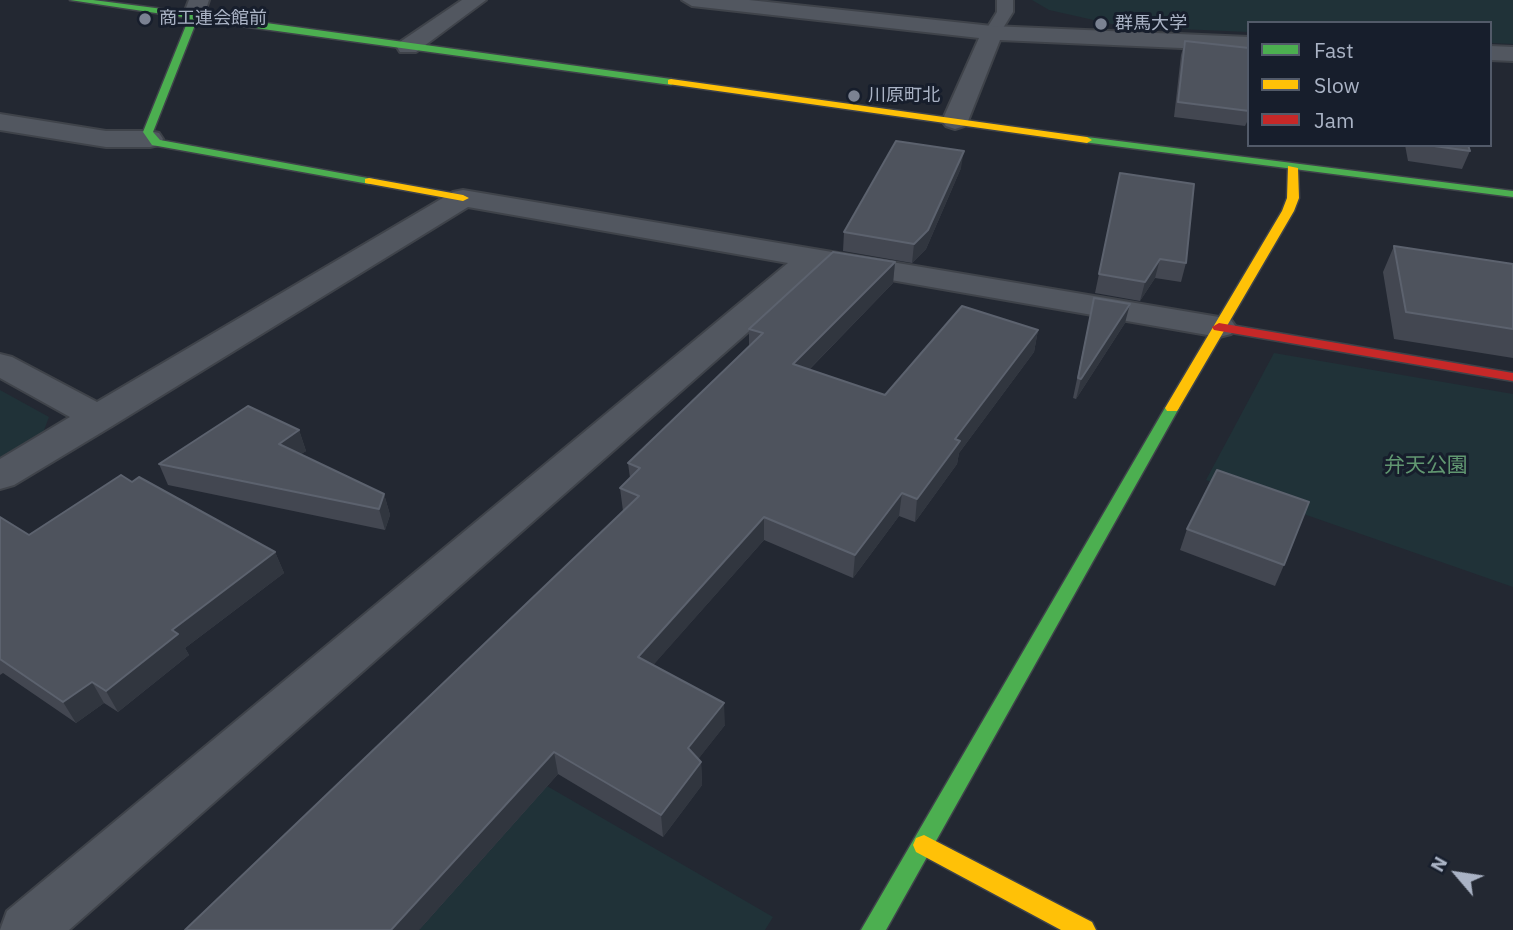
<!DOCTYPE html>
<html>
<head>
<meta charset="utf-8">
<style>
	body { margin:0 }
	#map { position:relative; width:1513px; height:930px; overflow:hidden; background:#232832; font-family:"IBM Plex Sans",sans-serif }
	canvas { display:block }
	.legend { position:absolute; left:1247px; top:21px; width:245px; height:126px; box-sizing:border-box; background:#171e2c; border:2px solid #525a69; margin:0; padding:9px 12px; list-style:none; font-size:21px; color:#aab3c5 }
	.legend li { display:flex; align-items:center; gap:14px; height:35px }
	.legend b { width:35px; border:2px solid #525a69 }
	.north { position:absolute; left:1422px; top:839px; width:70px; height:70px; -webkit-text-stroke:5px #171e2c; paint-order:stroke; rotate:299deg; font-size:19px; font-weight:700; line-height:28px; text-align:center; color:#aab3c5 }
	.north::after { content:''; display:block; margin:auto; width:24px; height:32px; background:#aab3c5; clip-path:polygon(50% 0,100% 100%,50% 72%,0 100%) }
</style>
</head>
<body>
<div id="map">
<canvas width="1513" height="930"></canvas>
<ul class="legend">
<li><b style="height:9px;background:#4caf50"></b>Fast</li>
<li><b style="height:9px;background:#ffc107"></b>Slow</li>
<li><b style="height:9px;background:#c62828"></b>Jam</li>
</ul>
<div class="north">N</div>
</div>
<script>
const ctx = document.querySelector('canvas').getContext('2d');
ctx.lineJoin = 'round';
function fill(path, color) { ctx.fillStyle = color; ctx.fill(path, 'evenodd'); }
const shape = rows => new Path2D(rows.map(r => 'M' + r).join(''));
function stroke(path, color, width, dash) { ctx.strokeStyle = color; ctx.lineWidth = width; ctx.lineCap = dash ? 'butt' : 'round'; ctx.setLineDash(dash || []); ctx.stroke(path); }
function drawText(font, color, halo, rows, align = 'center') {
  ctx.font = font + ' "IBM Plex Sans","Noto Sans JP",sans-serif'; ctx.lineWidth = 6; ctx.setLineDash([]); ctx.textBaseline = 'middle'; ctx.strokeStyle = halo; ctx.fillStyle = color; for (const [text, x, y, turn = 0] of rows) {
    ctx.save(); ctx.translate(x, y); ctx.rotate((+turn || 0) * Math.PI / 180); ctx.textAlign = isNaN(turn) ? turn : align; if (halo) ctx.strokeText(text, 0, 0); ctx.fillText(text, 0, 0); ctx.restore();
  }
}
fill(shape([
	[1032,0,1513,0,1513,44,1490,43,1490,23,1249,23,1249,32,1180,29,1116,25,1049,10],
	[1274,353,1513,394,1513,587,1206,480],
	[0,390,49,417,43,433,0,458],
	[547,786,773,917,765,930,419,930]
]), '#203238');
const lane = shape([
	[997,0,1013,0,1013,12,998,36,992,38,984,33,997,12,997,0]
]);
const street = shape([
	[189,0,209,0,202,21,194,22,183,16,189,0],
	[462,0,486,0,416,52,400,52,397,47,400,42,462,0],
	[682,0,749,0,992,26,1249,37,1249,51,1000,40,968,121,964,126,955,129,946,126,942,121,979,38,692,6,682,0],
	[1490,46,1513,47,1513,61,1490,60,1490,46],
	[0,114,106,131,150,131,159,133,163,139,159,145,150,147,106,147,0,130,0,114],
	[463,190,1219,317,1231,320,1236,327,1231,334,1219,337,816,267,806,281,69,930,0,930,7,911,788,263,468,207,112,426,14,485,0,489,0,459,70,417,0,378,0,354,12,357,97,402,453,192,463,190]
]);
const fast = shape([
	[70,0,93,0,194,13,671,79,676,82,671,85,197,20,153,132,160,140,373,179,373,183,369,184,152,145,143,132,189,18,70,0],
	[1087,137,1513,191,1513,197,1083,142,1083,138,1087,137],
	[1172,403,1179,408,886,930,861,930,1165,408,1172,403]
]);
const slow = shape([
	[671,79,1087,137,1092,140,1087,143,668,84,668,80,671,79],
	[1288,166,1298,168,1299,198,1294,211,1179,408,1177,411,1167,411,1165,408,1282,211,1287,198,1288,166],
	[369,178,463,195,469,198,463,201,365,183,365,179,369,178],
	[924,835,1092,922,1096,930,1061,930,916,852,913,845,916,838,924,835]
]);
const jam = shape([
	[1219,323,1513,373,1513,381,1214,330,1212,327,1219,323]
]);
stroke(lane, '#3f434a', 4);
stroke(street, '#3f434a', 4);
stroke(fast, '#3f434a', 3);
stroke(slow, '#3f434a', 3);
stroke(jam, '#3f434a', 3);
fill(lane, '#525760');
fill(street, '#525760');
fill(fast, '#4caf50');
fill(slow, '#ffc107');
fill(jam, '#c62828');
fill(shape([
	[1185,41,1249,48,1249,118,1245,126,1174,117,1181,55],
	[1405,145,1468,145,1470,151,1462,169,1408,161],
	[961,168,926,249,912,263,843,251,844,232],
	[1120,173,1186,263,1181,282,1155,278,1140,301,1095,293],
	[1394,246,1513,264,1513,358,1394,339,1383,272],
	[895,262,893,283,809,370,885,395,1038,330,1034,352,959,453,957,464,915,522,899,516,853,578,764,540,653,665,725,725,698,759,701,762,702,785,663,837,558,774,419,930,623,511,620,488,630,478,628,463,749,347,749,329],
	[1094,298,1125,323,1076,399,1073,398],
	[299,430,306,451,301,454,384,494,390,515,385,530,168,485,159,464],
	[132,482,275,552,284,573,185,648,189,655,118,712,104,703,76,723,3,673,0,675,0,517,29,535],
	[1187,529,1284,565,1275,586,1180,550]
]), '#434751');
fill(shape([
	[964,151,961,168,926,249,912,263,914,244],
	[1160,259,1155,278,1140,301,1145,282],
	[895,262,893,283,793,386,793,364],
	[1130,304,1125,323,1076,399,1081,379],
	[1038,330,1034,352,959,453,957,464,915,522,917,499,955,439],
	[299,430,306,451,286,465,279,444],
	[902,493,899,516,853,578,855,555],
	[384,494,390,515,385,530,379,509],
	[764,517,764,540,640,680,638,657],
	[275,552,284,573,185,648,189,655,118,712,106,691,172,630],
	[92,682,104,703,76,723,63,702],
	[724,703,725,725,689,771,688,748],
	[554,752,558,774,419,930,391,930],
	[701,762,702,785,663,837,661,815]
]), '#31363f');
const building = shape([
	[1185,41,1249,48,1249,111,1178,102,1185,41],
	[896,141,964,151,928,230,914,244,844,232,896,141],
	[1427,145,1468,145,1470,151,1427,145],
	[1120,173,1194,184,1186,263,1160,259,1145,282,1099,274,1120,173],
	[1394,246,1513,264,1513,329,1406,312,1394,246],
	[833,252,895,262,793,364,885,395,962,306,1038,330,955,439,960,441,917,499,902,493,855,555,764,517,638,657,724,703,688,748,701,762,661,815,554,752,391,930,185,930,639,496,620,488,640,468,628,463,763,333,749,329,833,252],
	[1094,298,1130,304,1081,379,1078,378,1094,298],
	[248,406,299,430,279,444,384,494,379,509,159,464,248,406],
	[1217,470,1309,502,1284,565,1187,529,1217,470],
	[121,475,132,482,139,477,275,552,172,630,178,634,106,691,92,682,63,702,0,659,0,517,29,535,121,475]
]);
fill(building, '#4e535d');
stroke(building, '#5c626e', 2);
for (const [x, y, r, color] of [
	[145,19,7,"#7b8292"],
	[1101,24,7,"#7b8292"],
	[854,96,7,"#7b8292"]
]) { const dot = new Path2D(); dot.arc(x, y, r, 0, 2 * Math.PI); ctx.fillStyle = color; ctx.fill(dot); stroke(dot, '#171e2c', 2.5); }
drawText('18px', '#aab3c5', '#171e2c', [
	["商工連会館前",159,19],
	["群馬大学",1115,24],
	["川原町北",868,96]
], 'left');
drawText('21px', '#619771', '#171e2c', [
	["弁天公園",1426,466]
]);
</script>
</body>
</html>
